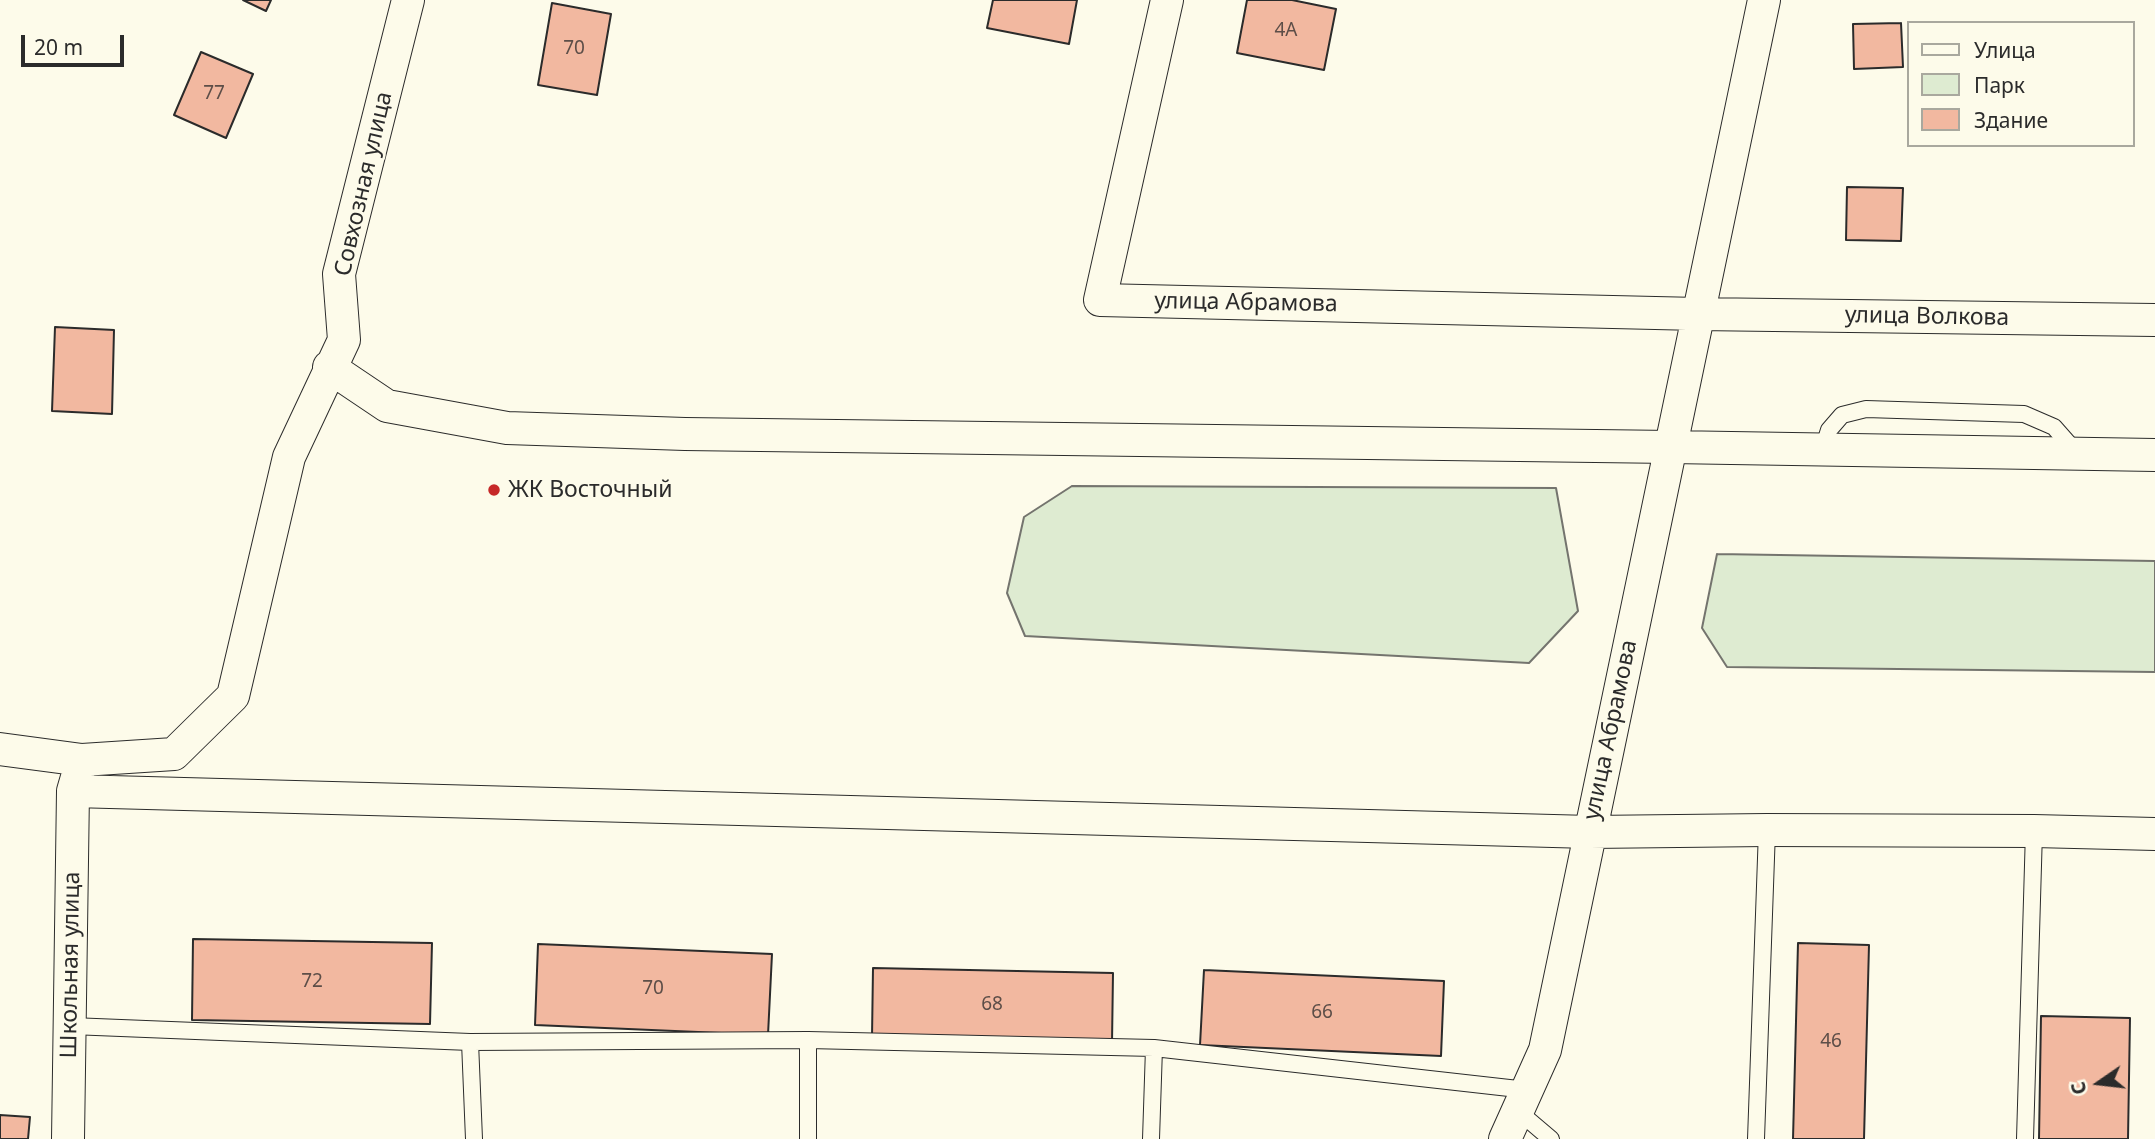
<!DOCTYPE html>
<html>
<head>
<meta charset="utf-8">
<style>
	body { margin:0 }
	#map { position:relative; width:2155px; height:1139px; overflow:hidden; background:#fdfbea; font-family:"Noto Sans",sans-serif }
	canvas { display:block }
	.legend { position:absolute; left:1907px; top:21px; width:228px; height:126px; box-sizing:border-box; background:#fdfbea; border:2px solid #a9a89e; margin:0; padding:9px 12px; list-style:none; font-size:21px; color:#2b2b2b }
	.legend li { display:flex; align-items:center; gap:14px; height:35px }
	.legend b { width:35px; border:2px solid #a9a89e }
	.north { position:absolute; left:2064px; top:1048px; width:70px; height:70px; -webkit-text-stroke:5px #fdfbea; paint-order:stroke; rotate:256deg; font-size:19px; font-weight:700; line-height:28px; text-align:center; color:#2b2b2b }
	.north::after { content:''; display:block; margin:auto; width:24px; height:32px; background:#2b2b2b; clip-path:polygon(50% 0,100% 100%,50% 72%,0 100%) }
	.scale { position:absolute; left:21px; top:35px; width:103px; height:32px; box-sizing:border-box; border:4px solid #2b2b2b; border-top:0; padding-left:9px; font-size:21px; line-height:24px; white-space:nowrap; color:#2b2b2b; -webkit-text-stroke:5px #fdfbea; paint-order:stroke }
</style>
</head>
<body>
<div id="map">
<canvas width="2155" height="1139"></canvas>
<ul class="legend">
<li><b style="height:9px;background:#fdfbea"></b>Улица</li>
<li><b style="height:19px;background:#deebd1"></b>Парк</li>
<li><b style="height:19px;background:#f2b8a0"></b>Здание</li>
</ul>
<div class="north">С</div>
<div class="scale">20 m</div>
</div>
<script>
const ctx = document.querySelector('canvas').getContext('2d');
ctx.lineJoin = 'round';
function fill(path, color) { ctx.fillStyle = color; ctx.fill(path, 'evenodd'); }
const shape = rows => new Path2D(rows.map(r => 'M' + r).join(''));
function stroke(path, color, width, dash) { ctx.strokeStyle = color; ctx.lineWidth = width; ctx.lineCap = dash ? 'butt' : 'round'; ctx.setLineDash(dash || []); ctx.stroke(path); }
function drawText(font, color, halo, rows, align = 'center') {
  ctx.font = font + ' "Noto Sans",sans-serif'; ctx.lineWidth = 5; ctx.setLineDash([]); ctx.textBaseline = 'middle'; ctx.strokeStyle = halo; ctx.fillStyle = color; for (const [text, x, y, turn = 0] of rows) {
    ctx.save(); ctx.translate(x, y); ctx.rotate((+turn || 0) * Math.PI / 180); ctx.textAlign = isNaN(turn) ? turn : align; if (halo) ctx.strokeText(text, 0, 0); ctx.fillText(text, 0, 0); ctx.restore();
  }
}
const green = shape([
	[1072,486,1556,488,1578,611,1529,663,1025,636,1007,593,1024,517,1072,486],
	[1717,554,2155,561,2155,672,1727,667,1702,628,1717,554]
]);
fill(green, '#deebd1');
stroke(green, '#74746e', 2);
const building = shape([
	[243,0,271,0,266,11,243,0],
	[993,0,1077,0,1069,44,987,28,993,0],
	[1247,0,1292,0,1336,9,1324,70,1237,53,1247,0],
	[552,3,611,14,597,95,538,85,552,3],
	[1901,23,1903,67,1854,69,1853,24,1901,23],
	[201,52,253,74,226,138,174,115,201,52],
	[1847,187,1903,188,1901,241,1846,240,1847,187],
	[55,327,114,330,112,414,52,411,55,327],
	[193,939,432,943,430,1024,192,1020,193,939],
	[1798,943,1869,945,1864,1139,1793,1139,1798,943],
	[538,944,772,954,768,1035,535,1025,538,944],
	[873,968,1113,973,1112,1043,872,1037,873,968],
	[1204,970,1444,981,1441,1056,1200,1045,1204,970],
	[2041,1016,2130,1018,2128,1139,2039,1139,2041,1016],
	[0,1115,30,1117,28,1139,0,1139,0,1115]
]);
fill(building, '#f2b8a0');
stroke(building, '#2b2b2b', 2);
const lane = shape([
	[1823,449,1829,430,1842,415,1866,409,2024,414,2054,427,2076,452],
	[71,1026,470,1042,808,1040,1154,1048,1527,1090],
	[808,1040,808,1139],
	[470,1042,474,1139],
	[1518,1111,1551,1139],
	[1151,1139,1154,1048],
	[1756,1139,1767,830],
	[2025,1139,2034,831]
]);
const street = shape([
	[1167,0,1100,300,1698,314,2155,320],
	[329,367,387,406,507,428,685,434,1671,447,2155,455],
	[0,749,82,760],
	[73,791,1590,832,1767,830,2034,831,2155,834],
	[68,1139,73,791,82,760,174,754,233,696,289,457,344,340,339,274,408,0],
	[1505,1139,1545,1050,1764,0]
]);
stroke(lane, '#2b2b2b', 18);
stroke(street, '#2b2b2b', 34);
stroke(lane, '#fdfbea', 16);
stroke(street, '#fdfbea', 32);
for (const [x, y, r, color] of [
	[494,490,7,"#c62828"]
]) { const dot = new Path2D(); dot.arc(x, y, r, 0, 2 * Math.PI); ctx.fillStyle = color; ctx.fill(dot); stroke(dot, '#fdfbea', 2.5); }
drawText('19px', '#5d4e48', null, [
	["4А",1286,31],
	["70",574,49],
	["77",214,94],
	["72",312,982],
	["70",653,989],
	["68",992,1005],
	["66",1322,1013],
	["46",1831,1042]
]);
drawText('23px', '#2b2b2b', '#fdfbea', [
	["Совхозная улица",364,184,-77],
	["улица Абрамова",1246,303,1],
	["улица Волкова",1927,317,1],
	["улица Абрамова",1611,730,-78],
	["Школьная улица",71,965,-89]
]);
drawText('23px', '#2b2b2b', '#fdfbea', [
	["ЖК Восточный",508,490]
], 'left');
</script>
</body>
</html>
